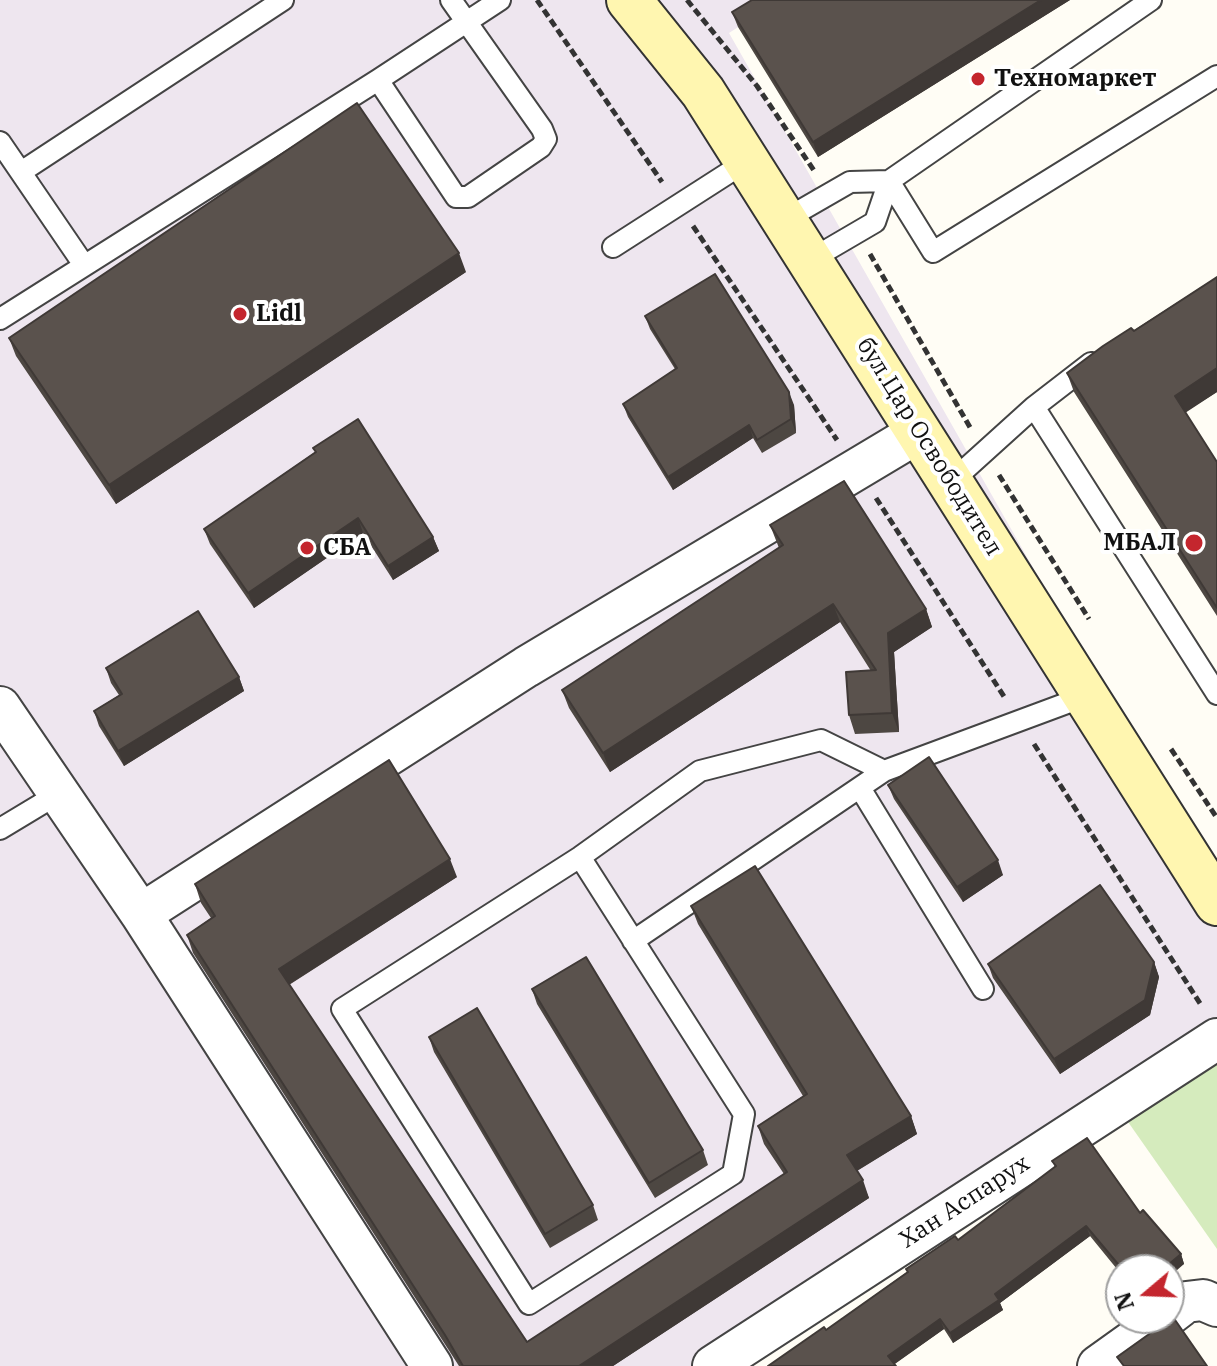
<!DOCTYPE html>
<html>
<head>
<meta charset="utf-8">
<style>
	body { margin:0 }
	#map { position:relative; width:1217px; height:1366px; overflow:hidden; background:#fffdf5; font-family:"IBM Plex Serif",serif }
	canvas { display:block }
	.north { position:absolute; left:1105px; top:1254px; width:80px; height:80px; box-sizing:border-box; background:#fff; border:2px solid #a0a0a0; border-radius:50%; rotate:251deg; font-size:22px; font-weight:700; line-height:32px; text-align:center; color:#111 }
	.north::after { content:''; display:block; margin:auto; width:28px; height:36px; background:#c4262e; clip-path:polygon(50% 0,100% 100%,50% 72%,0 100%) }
</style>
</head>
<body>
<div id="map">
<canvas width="1217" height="1366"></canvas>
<div class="north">N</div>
</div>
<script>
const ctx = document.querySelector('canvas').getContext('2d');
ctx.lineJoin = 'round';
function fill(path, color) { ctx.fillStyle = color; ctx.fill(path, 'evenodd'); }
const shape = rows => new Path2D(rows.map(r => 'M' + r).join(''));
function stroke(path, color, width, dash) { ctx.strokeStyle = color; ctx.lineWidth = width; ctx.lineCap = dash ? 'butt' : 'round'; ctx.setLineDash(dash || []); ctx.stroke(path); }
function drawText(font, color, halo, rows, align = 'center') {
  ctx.font = font + ' "IBM Plex Serif",serif'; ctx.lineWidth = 8; ctx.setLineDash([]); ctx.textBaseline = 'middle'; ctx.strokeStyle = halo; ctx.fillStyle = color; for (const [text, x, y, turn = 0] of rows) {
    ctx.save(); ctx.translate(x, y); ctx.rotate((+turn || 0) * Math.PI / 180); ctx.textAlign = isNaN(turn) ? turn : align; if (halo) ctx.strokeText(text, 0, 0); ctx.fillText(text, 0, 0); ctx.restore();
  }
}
fill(shape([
	[0,0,780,0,729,33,1217,891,1217,1039,713,1366,0,1366]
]), '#eee6ef');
fill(shape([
	[1217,1054,1217,1249,1126,1119]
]), '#d5ebbd');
const lane = shape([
	[1151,0,889,181,933,252,1217,76],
	[378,80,456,197,468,197,541,147,546,139,542,129,451,0],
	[0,142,84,265],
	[21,172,283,0],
	[784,220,850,182,889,181,875,222,810,260],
	[613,247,747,161],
	[0,319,378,80,500,0],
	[1034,407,1217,694],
	[951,482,1034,407,1091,363],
	[860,788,983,989],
	[0,829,58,794],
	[580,857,744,1114,733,1174,529,1304,342,1009,580,857,700,771,821,740,884,771],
	[633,941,884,771,1086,696]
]);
const street = shape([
	[0,707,141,914,432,1366],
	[141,914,526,667,919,432],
	[1169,1315,1186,1302,1203,1300,1217,1306],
	[713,1366,1217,1039],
	[1098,1366,1165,1318]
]);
const secondary = shape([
	[629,0,703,92,1217,903]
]);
stroke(lane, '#444', 24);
stroke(street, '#444', 44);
stroke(secondary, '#333', 48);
stroke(shape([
	[537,0,662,182],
	[687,0,757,86,815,172],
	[693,226,837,440],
	[870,254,971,429],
	[999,475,1089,619],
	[876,498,1005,698],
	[1034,744,1201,1005],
	[1171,749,1217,818]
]), '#333', 5, [8, 4]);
stroke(lane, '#fff', 20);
stroke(street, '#fff', 40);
stroke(secondary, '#fff6b0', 44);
fill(shape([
	[1070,0,818,157,738,27,732,12],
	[466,272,116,504,16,356,9,338],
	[1217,277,1217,392,1185,412,1217,462,1217,616,1074,392,1067,373],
	[645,316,794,405,796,433,762,453,753,438,673,490,628,417,623,404,675,369,650,329],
	[313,448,433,537,439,551,393,580,363,533,254,608,210,544,204,529,315,452],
	[770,525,926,609,932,627,894,652,899,732,855,734,849,715,871,671,840,622,610,772,569,708,562,690,779,548],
	[106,668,239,677,244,691,124,766,99,726,94,711,119,695,111,683],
	[888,785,1003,875,963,902,894,799],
	[457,877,289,985,527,1342,784,1174,764,1144,758,1126,803,1096,698,924,691,906,911,1116,917,1134,857,1171,869,1198,613,1366,459,1366,193,953,187,935,211,918,201,903,195,884],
	[1154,962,1159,977,1150,1015,1060,1074,993,978,988,964],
	[532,989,703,1150,708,1165,655,1198,537,1004],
	[429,1037,593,1205,598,1220,550,1248,434,1052],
	[1052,1161,1140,1213,1181,1254,1184,1264,1169,1270,1121,1270,1121,1274,1090,1236,1000,1303,1003,1310,953,1343,944,1329,894,1364,826,1330,907,1272,906,1269,958,1240,1055,1167]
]), '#4d4742');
fill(shape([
	[1041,0,1070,0,818,157,813,142],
	[459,253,466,272,116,504,109,485],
	[1217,368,1217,392,1182,415,1175,396],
	[789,392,794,405,796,433,791,419],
	[749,425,753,438,673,490,668,477],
	[358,518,363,533,254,608,248,593],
	[433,537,439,551,393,580,388,566],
	[833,604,840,622,610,772,603,753],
	[926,609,932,627,894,652,899,732,892,713,888,633],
	[239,677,244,691,124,766,118,751],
	[450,859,457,877,285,987,279,969],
	[998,860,1003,875,963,902,957,887],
	[1154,962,1159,977,1150,1015,1060,1074,1054,1059],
	[911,1116,917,1134,853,1173,847,1155],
	[863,1180,869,1198,613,1366,579,1366],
	[1086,1226,1090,1236,1000,1303,1003,1310,953,1343,950,1333,995,1294],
	[1181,1254,1184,1264,1169,1277,1169,1270,1162,1270],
	[940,1319,944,1329,892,1366,888,1356]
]), '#3f3936');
const building = shape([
	[752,0,1041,0,813,142,732,12,752,0],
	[357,103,459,253,109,485,9,338,357,103],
	[715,274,789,392,791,419,757,440,749,425,668,477,623,404,677,368,645,316,715,274],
	[1217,277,1217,368,1175,396,1217,462,1217,608,1067,373,1103,346,1131,328,1134,331,1217,277],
	[358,419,433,537,388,566,358,518,248,593,204,529,316,452,313,448,358,419],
	[844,481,926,609,888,633,892,713,849,715,846,672,876,670,833,604,603,753,562,690,783,545,770,525,844,481],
	[198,611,239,677,118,751,94,711,122,694,106,668,198,611],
	[929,757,998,860,957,887,888,785,929,757],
	[389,760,450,859,279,969,527,1342,787,1172,758,1126,807,1094,691,906,755,866,911,1116,847,1155,863,1180,579,1366,463,1366,445,1335,187,935,215,916,195,884,389,760],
	[1100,885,1154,962,1145,1000,1054,1059,988,964,1100,885],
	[586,957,703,1150,649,1183,532,989,586,957],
	[477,1008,593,1205,545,1234,429,1037,477,1008],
	[1087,1138,1140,1213,1143,1210,1181,1254,1162,1270,1123,1270,1086,1226,995,1294,999,1300,950,1333,940,1319,888,1356,896,1366,768,1366,824,1327,826,1330,908,1272,906,1269,955,1236,958,1240,1056,1166,1052,1161,1087,1138],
	[1173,1317,1207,1366,1124,1366,1117,1357,1173,1317]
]);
fill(building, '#5a524d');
stroke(building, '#3f3936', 2);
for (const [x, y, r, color] of [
	[978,79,8,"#c4262e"],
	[240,314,8,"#c4262e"],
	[1194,543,10,"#c4262e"],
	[307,548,8,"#c4262e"]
]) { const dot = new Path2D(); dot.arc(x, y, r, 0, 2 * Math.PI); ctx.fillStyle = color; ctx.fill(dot); stroke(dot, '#fff', 3); }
drawText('bold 24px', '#111', '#fff', [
	["Техномаркет",994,79],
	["Lidl",256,314],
	["МБАЛ",1176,543,"right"],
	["СБА",323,548]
], 'left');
drawText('24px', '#111', '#fff', [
	["бул.Цар Освободител",929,447,58],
	["Хан Аспарух",965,1202,-33]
]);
</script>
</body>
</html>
